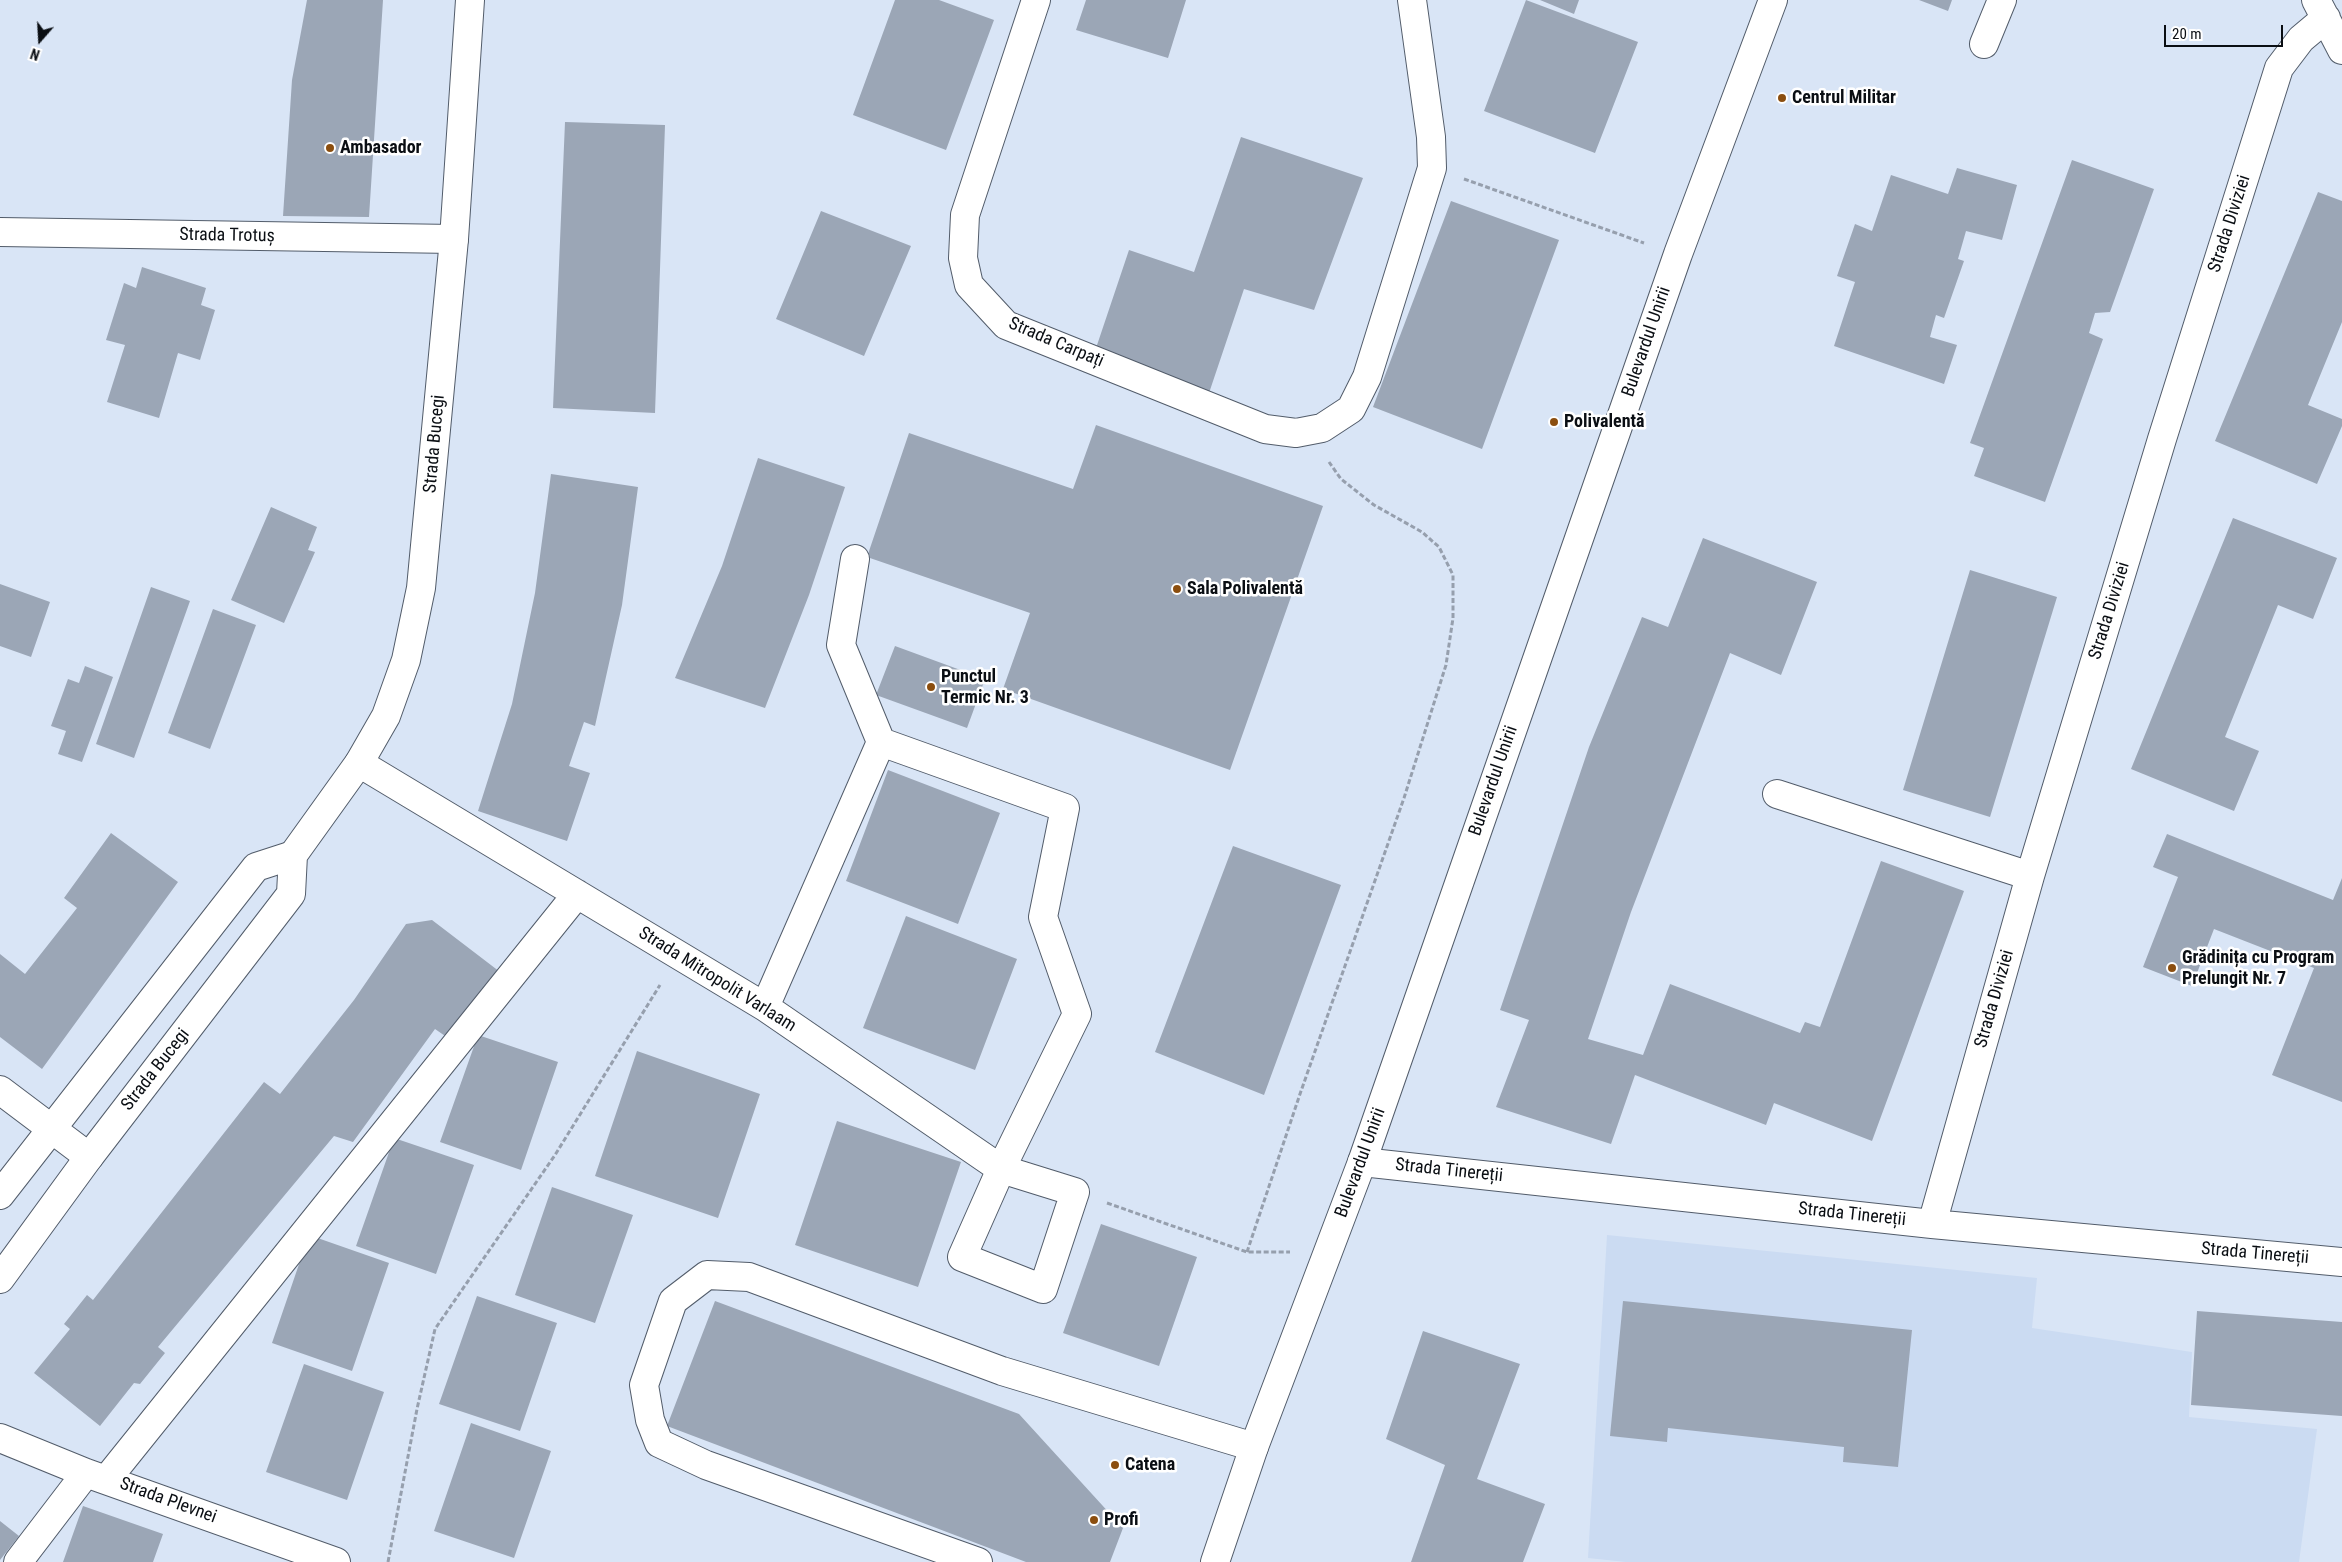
<!DOCTYPE html>
<html>
<head>
<meta charset="utf-8">
<style>
	body { margin:0 }
	#map { position:relative; width:2342px; height:1562px; overflow:hidden; background:#d9e5f6; font-family:"Roboto Condensed",sans-serif }
	canvas { display:block }
	.north { position:absolute; left:15px; top:15px; width:50px; height:50px; -webkit-text-stroke:4px #fff; paint-order:stroke; rotate:199deg; font-size:14px; font-weight:700; line-height:20px; text-align:center; color:#0a0e13 }
	.north::after { content:''; display:block; margin:auto; width:18px; height:22px; background:#0a0e13; clip-path:polygon(50% 0,100% 100%,50% 72%,0 100%) }
	.scale { position:absolute; left:2164px; top:25px; width:119px; height:22px; box-sizing:border-box; border:2px solid #0a0e13; border-top:0; padding-left:6px; font-size:15px; line-height:18px; white-space:nowrap; color:#0a0e13; -webkit-text-stroke:4px #fff; paint-order:stroke }
</style>
</head>
<body>
<div id="map">
<canvas width="2342" height="1562"></canvas>
<div class="north">N</div>
<div class="scale">20 m</div>
</div>
<script>
const ctx = document.querySelector('canvas').getContext('2d');
ctx.lineJoin = 'round';
function fill(path, color) { ctx.fillStyle = color; ctx.fill(path, 'evenodd'); }
const shape = rows => new Path2D(rows.map(r => 'M' + r).join(''));
function stroke(path, color, width, dash) { ctx.strokeStyle = color; ctx.lineWidth = width; ctx.lineCap = dash ? 'butt' : 'round'; ctx.setLineDash(dash || []); ctx.stroke(path); }
function drawText(font, color, halo, rows, align = 'center') {
  ctx.font = font + ' "Roboto Condensed",sans-serif'; ctx.lineWidth = 5; ctx.setLineDash([]); ctx.textBaseline = 'middle'; ctx.strokeStyle = halo; ctx.fillStyle = color; for (const [text, x, y, turn = 0] of rows) {
    ctx.save(); ctx.translate(x, y); ctx.rotate((+turn || 0) * Math.PI / 180); ctx.textAlign = isNaN(turn) ? turn : align; if (halo) ctx.strokeText(text, 0, 0); ctx.fillText(text, 0, 0); ctx.restore();
  }
}
fill(shape([
	[1607,1235,2037,1278,2032,1328,2192,1352,2189,1417,2317,1429,2299,1562,1626,1562,1588,1558]
]), '#cbdbf2');
fill(shape([
	[307,0,383,0,369,217,283,216,292,80],
	[895,0,939,0,994,20,946,150,853,115],
	[1086,0,1186,0,1168,58,1076,30],
	[1526,0,1638,42,1595,153,1484,111],
	[1540,0,1579,0,1574,14],
	[1919,0,1952,0,1948,11],
	[565,122,665,125,655,413,553,408],
	[1241,137,1363,178,1314,310,1244,289,1208,396,1093,357,1129,250,1194,272],
	[2072,160,2154,189,2110,312,2095,313,2089,333,2103,339,2045,502,1974,476,1984,448,1970,443],
	[1957,168,2017,185,2002,240,1966,231,1958,259,1964,261,1944,318,1936,315,1930,337,1957,345,1944,384,1834,346,1855,282,1837,276,1855,224,1872,231,1891,175,1948,194],
	[2318,192,2342,201,2342,322,2308,405,2342,419,2342,426,2317,484,2215,441],
	[1451,201,1559,240,1482,449,1373,407],
	[821,211,911,246,864,356,776,319],
	[142,267,206,288,201,305,215,310,200,360,178,353,159,418,107,402,125,345,106,340,124,283,136,288],
	[1096,425,1323,506,1230,770,1003,689,1030,613,867,557,909,433,1073,489],
	[758,458,845,487,809,595,765,708,675,678,722,566],
	[551,474,638,487,622,605,595,726,584,722,569,766,590,773,567,841,478,811,512,704,535,593],
	[271,507,317,527,308,550,315,552,284,623,231,600],
	[2233,518,2337,558,2313,619,2278,605,2225,737,2259,751,2234,811,2131,769],
	[1703,538,1817,582,1781,675,1730,653,1631,912,1588,1039,1643,1055,1670,984,1800,1033,1805,1022,1820,1027,1881,861,1964,891,1872,1141,1774,1103,1766,1125,1635,1075,1611,1144,1496,1107,1529,1020,1500,1010,1589,747,1642,617,1668,627],
	[1970,570,2057,597,1990,817,1903,790],
	[0,584,50,602,31,657,0,646],
	[151,587,190,601,134,758,96,744],
	[213,609,256,625,210,749,168,733],
	[895,646,985,679,967,728,876,695],
	[85,666,113,677,82,762,58,754,66,731,51,726,68,679,79,683],
	[888,770,1000,813,958,924,846,881],
	[111,833,178,882,42,1069,0,1037,0,954,25,974,77,908,64,898],
	[2167,834,2333,900,2342,878,2342,1102,2272,1075,2314,968,2214,929,2192,986,2143,967,2178,877,2153,867],
	[1233,846,1341,885,1264,1095,1155,1052],
	[906,916,1017,959,975,1070,863,1028],
	[432,920,504,975,451,1040,435,1029,353,1142,334,1136,158,1347,165,1353,140,1384,134,1383,100,1426,34,1373,70,1329,64,1324,87,1295,93,1300,264,1082,280,1094,354,1000,406,924],
	[478,1035,558,1062,521,1170,440,1142],
	[637,1051,760,1094,718,1218,595,1176],
	[837,1121,961,1162,918,1287,795,1245],
	[394,1138,474,1165,436,1274,356,1246],
	[552,1187,633,1215,595,1323,515,1295],
	[1101,1224,1197,1257,1159,1366,1063,1333],
	[309,1235,389,1263,352,1371,272,1343],
	[477,1296,557,1323,520,1431,439,1404],
	[715,1301,1019,1414,1123,1528,1110,1562,1026,1562,667,1426],
	[1623,1301,1912,1330,1898,1467,1843,1462,1844,1447,1668,1428,1667,1442,1610,1436],
	[2197,1311,2342,1322,2342,1416,2191,1405],
	[1423,1331,1520,1364,1477,1479,1545,1504,1523,1562,1411,1562,1445,1465,1386,1439],
	[304,1364,384,1392,347,1500,266,1472],
	[471,1423,551,1451,514,1558,434,1531],
	[83,1506,163,1534,153,1562,63,1562],
	[0,1521,19,1536,0,1560]
]), '#9ba6b6');
const minor = shape([
	[1036,0,965,215,963,258,969,285,1006,325,1265,429,1296,433,1322,428,1351,409,1367,377,1432,168,1431,137,1412,0],
	[2316,0,2342,50],
	[1984,44,2002,0],
	[0,232,454,239],
	[359,763,765,1007,1001,1169,1075,1192,1043,1289,962,1257,1001,1169,1077,1014,1043,917,1065,808,881,742],
	[1777,794,2030,876],
	[765,1007,881,742,841,645,855,559],
	[0,1090,89,1157],
	[1362,1162,1932,1224,2342,1262],
	[0,1195,256,867,293,855],
	[1932,1224,2030,876,2162,439,2279,68,2301,39,2326,18],
	[0,1438,86,1473,336,1562],
	[107,1479,577,894],
	[18,1562,86,1473],
	[978,1562,706,1465,659,1443,650,1420,644,1385,673,1301,707,1275,749,1277,1002,1371,1254,1447]
]);
const major = shape([
	[0,1279,89,1157,291,894,293,855,359,763,386,716,406,660,421,588,454,239,470,0],
	[1215,1562,1254,1447,1362,1162,1678,254,1773,0]
]);
stroke(minor, '#525c6a', 30);
stroke(major, '#525c6a', 30);
stroke(shape([
	[1464,179,1644,243],
	[1107,1203,1247,1252,1290,1252],
	[1247,1252,1300,1094,1404,798,1446,665,1453,618,1453,575,1439,547,1422,532,1374,505,1341,479,1329,462],
	[388,1562,417,1409,435,1329,555,1155,660,985]
]), '#969fad', 3, [5, 2.5]);
stroke(minor, '#fff', 28);
stroke(major, '#fff', 28);
for (const [x, y, r, color] of [
	[1782,98,5,"#8b4e0f"],
	[330,148,5,"#8b4e0f"],
	[1554,422,5,"#8b4e0f"],
	[1177,589,5,"#8b4e0f"],
	[931,687,5,"#8b4e0f"],
	[2172,968,5,"#8b4e0f"],
	[1115,1465,5,"#8b4e0f"],
	[1094,1520,5,"#8b4e0f"]
]) { const dot = new Path2D(); dot.arc(x, y, r, 0, 2 * Math.PI); ctx.fillStyle = color; ctx.fill(dot); stroke(dot, '#fff', 2); }
drawText('bold 18px', '#0a0e13', '#fff', [
	["Centrul Militar",1792,98],
	["Ambasador",340,148],
	["Polivalentă",1564,422],
	["Sala Polivalentă",1187,589],
	["Punctul",941,677],
	["Termic Nr. 3",941,698],
	["Grădinița cu Program",2182,958],
	["Prelungit Nr. 7",2182,979],
	["Catena",1125,1465],
	["Profi",1104,1520]
], 'left');
drawText('18px', '#0a0e13', '#fff', [
	["Strada Diviziei",2230,224,-72],
	["Strada Trotuș",227,236,1],
	["Bulevardul Unirii",1647,342,-71],
	["Strada Carpați",1056,343,23],
	["Strada Bucegi",435,444,-85],
	["Strada Diviziei",2110,611,-73],
	["Bulevardul Unirii",1494,781,-71],
	["Strada Mitropolit Varlaam",717,980,32],
	["Strada Diviziei",1995,999,-74],
	["Strada Bucegi",156,1070,-52],
	["Bulevardul Unirii",1361,1163,-70],
	["Strada Tinereții",1449,1171,6],
	["Strada Tinereții",1852,1215,6],
	["Strada Tinereții",2255,1254,5],
	["Strada Plevnei",168,1501,20]
]);
</script>
</body>
</html>
